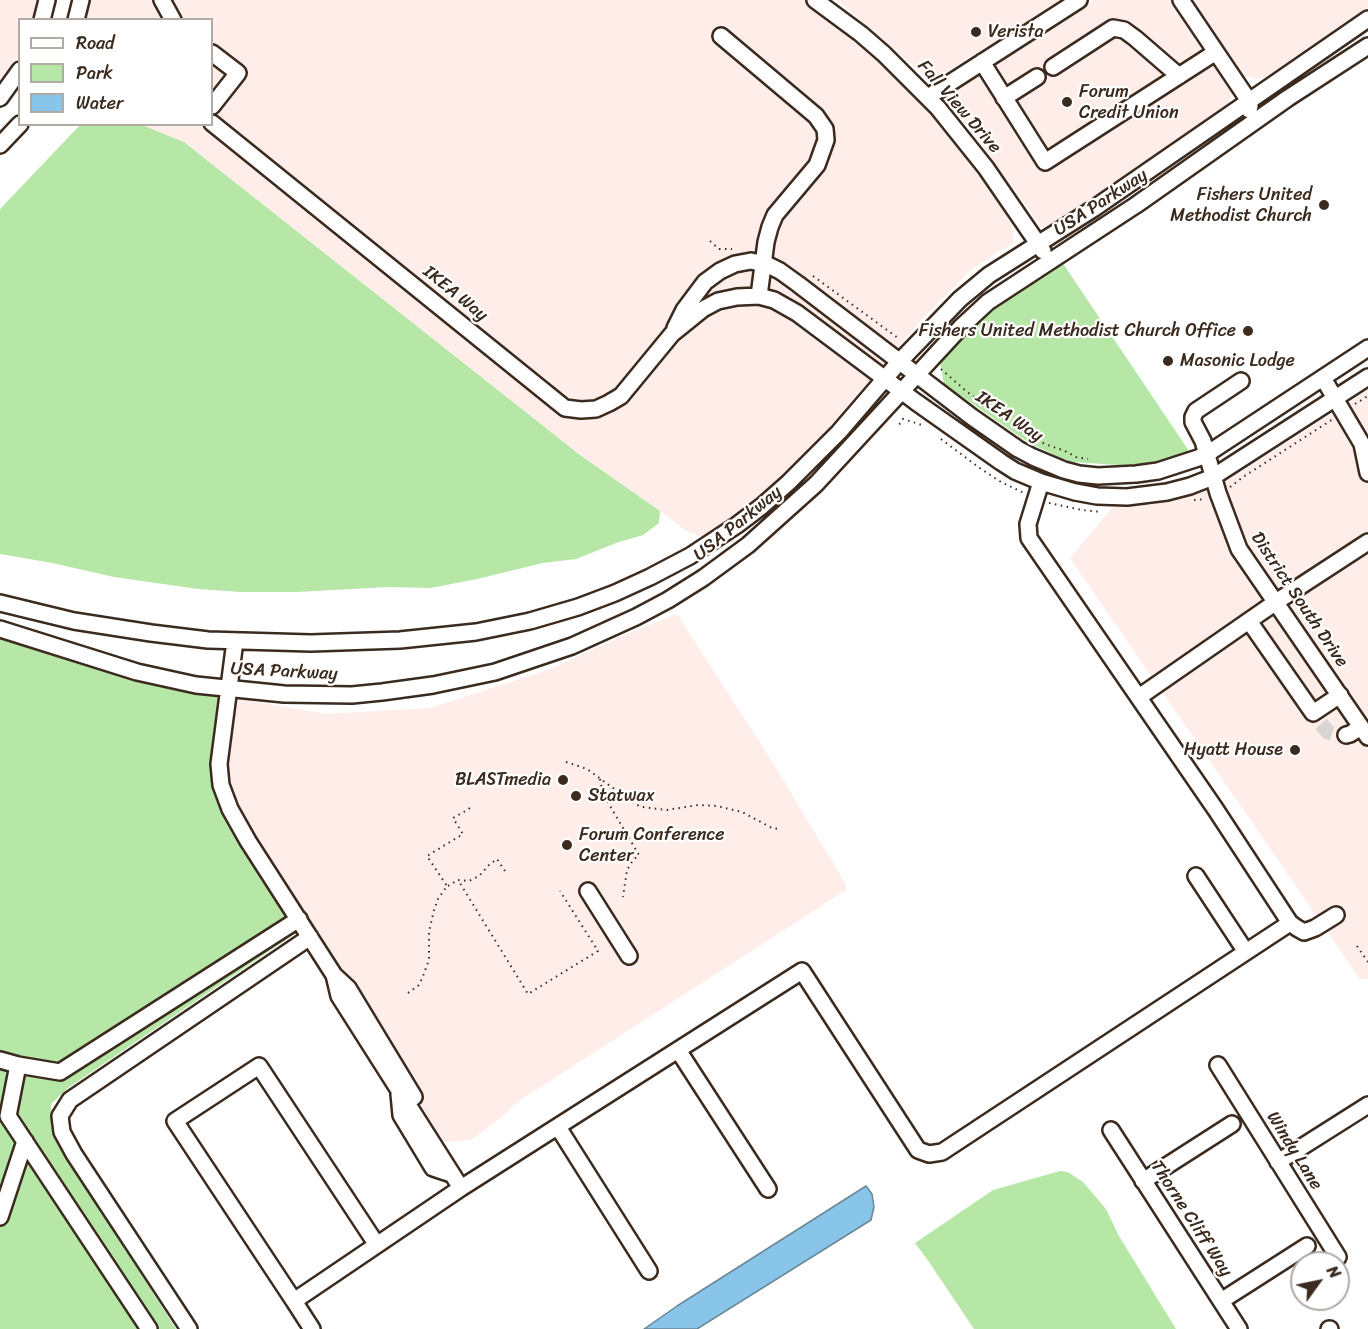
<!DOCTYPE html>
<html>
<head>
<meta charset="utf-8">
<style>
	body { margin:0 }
	#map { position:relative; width:1368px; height:1329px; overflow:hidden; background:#fff; font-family:Sriracha,sans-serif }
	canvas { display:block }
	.legend { position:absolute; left:18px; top:18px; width:195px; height:108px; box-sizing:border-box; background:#fff; border:2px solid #b1aaa5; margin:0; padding:8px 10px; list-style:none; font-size:18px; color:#3b2a1e }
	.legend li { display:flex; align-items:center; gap:12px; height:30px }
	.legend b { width:30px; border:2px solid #b1aaa5 }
	.north { position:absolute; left:1290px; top:1251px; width:60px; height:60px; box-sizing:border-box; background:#fff; border:2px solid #b1aaa5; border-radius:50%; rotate:57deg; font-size:16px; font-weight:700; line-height:24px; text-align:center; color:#3b2a1e }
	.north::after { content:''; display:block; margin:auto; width:21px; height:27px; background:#3b2a1e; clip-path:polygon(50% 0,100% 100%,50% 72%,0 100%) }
</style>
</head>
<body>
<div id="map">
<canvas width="1368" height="1329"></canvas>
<ul class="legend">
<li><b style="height:8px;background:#fff"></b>Road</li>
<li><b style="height:16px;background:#b7e7a7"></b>Park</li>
<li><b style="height:16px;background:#88c5e8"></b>Water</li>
</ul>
<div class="north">N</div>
</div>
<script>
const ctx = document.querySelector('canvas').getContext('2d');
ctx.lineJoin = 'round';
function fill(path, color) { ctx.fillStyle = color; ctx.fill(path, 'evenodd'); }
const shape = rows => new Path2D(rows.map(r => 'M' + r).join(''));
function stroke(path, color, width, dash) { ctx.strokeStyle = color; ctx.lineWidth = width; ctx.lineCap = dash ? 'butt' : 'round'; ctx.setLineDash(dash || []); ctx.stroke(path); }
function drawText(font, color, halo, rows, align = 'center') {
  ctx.font = font + ' Sriracha,sans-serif'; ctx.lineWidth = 4.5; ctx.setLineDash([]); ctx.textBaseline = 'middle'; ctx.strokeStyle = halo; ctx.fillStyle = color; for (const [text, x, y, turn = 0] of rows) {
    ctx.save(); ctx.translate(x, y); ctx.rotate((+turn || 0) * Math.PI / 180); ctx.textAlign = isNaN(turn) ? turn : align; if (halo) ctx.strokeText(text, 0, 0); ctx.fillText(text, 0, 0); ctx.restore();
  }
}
fill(shape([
	[0,0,39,0,35,19,20,20,19,53,0,85],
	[88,0,804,0,857,40,883,62,909,87,945,126,977,170,1005,212,1012,228,1014,243,996,253,970,271,922,319,843,417,777,483,705,538,686,531,675,522,580,455,184,142,142,125,212,124,212,20,82,20],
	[837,0,1065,0,931,81],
	[1094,0,1175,0,1228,81,1232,94,1228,104,1221,111,1044,230,959,115,939,95],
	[1192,0,1368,0,1368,8,1268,76,1257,79,1243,75],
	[1368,390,1368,979,1360,979,1070,558,1114,506,1150,505,1193,495,1232,478],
	[677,614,771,760,845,883,846,890,519,1101,499,1119,471,1140,436,1143,419,1134,296,933,305,925,233,809,225,772,229,697,326,714,430,708,548,670,629,633]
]), '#feede8');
fill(shape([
	[81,124,142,125,184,142,580,455,660,511,659,523,643,535,616,543,576,559,543,563,477,579,431,588,388,587,297,592,241,592,198,589,114,577,52,563,0,554,0,209],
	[1062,262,1187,448,1189,453,1164,461,1142,464,1118,465,1073,462,1059,457,1029,443,944,384,940,361,974,324,987,311],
	[0,638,105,671,153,684,229,697,225,772,233,809,305,925,296,933,68,1088,51,1104,53,1136,176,1329,0,1329],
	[1060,1171,1068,1172,1083,1182,1106,1209,1119,1236,1176,1329,974,1329,929,1262,915,1243,993,1190]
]), '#b7e7a7');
const water = shape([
	[866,1186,872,1194,874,1207,871,1220,697,1329,644,1329,677,1306,866,1186]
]);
fill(water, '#88c5e8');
stroke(water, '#698797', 1.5);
stroke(shape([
	[1321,724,1328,732,1337,735,1346,735]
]), '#d8d4d2', 15, [15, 8]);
const minor = shape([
	[162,0,173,20],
	[815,0,861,34,884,54,938,108,986,168,1043,251],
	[1181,0,1249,101,1250,106,1249,110],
	[42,20,47,0],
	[76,20,81,0],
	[721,36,816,116,825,129,826,140,817,165,775,215,770,227,766,242,759,296],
	[212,53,238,73,212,106],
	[982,62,1045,162,1216,52],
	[1053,67,1113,28,1124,30,1135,38,1179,76],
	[928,97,1079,0],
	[0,98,20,70],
	[1004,98,1037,77],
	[212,123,565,408,581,410,596,409,609,403,621,396,672,334,703,309,718,301,737,297,759,296,774,300,797,313,916,402,1001,462,1015,471,1041,482,1075,492,1097,496,1127,497,1167,492,1190,486,1213,477,1368,377],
	[0,145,20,124],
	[675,328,684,310,705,282,720,271,735,264,751,261,768,265,780,271,798,284,972,417,1018,449,1033,457,1064,470,1079,474,1098,476,1136,474,1158,471,1198,458,1210,452,1368,348],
	[1323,378,1362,444,1368,473],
	[1241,381,1196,411,1193,417,1193,422,1203,441,1218,493,1239,549,1368,737],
	[0,603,74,621,151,633,208,640,311,643,400,640,476,632,530,621,578,607,615,593,650,577,690,556,737,525,762,506,788,483,839,432,900,361,960,299,989,275,1093,209,1368,19],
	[1249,621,1313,713,1340,695],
	[0,629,137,672,196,685,284,694,352,695,382,692,433,685,495,672,572,646,636,617,668,600,703,578,748,545,816,484,961,327,988,302,1136,205,1288,98,1368,46],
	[235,641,219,764,221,785,230,809,248,841,334,975,348,988,414,1097],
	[1139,697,1276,602,1368,542],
	[1346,735,1350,734,1361,727],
	[1196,876,1246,952],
	[588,891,629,956],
	[1290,923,1297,928,1304,932,1315,928,1336,915],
	[334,975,339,996,461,1188,294,1301,175,1121,259,1066,377,1245],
	[678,1050,768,1189],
	[0,1060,18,1065,60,1072,299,919],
	[18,1065,8,1116,149,1329],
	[1218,1065,1338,1257],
	[399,1094,401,1115,433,1168,451,1174],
	[558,1127,649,1271],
	[1111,1130,1239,1329],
	[1278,1162,1368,1105],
	[1143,1181,1232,1124],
	[461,1188,802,971,918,1150,929,1154,942,1152,1290,923,1216,810,1029,538,1028,524,1041,482],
	[0,1217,25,1141],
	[294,1301,312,1329],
	[1221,1301,1307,1246],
	[189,1329,74,1154,62,1132,60,1116,70,1100,310,937],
	[1329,1329,1330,1329]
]);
stroke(minor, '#3b2a1e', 20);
stroke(shape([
	[710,241,719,249,732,249],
	[813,276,898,338],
	[941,369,966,391,1030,437,1045,444,1065,451,1076,457,1088,459],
	[1355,404,1368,396],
	[899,424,901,423,903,419,922,425],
	[941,439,981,469,1001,482,1024,493],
	[1230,487,1243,477,1333,419],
	[1194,500,1206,499],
	[1049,503,1082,510,1102,512],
	[566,762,587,769,635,804,642,807,667,810,698,805,717,806,742,812,772,828,778,829],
	[600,779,603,794,639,855,633,860,627,870,623,897],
	[505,871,497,859,489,865,479,876,469,881,458,880,528,994,598,951,560,891],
	[448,886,458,880],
	[1357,946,1368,962],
	[408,993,419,985,423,976,429,960,429,932,434,910,438,899,447,886,427,856,463,834,453,818,469,809,470,805]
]), '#3b2a1e', 2, [1.5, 4.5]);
stroke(minor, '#fff', 15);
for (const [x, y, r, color] of [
	[976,32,6,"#3b2a1e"],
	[1067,102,6,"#3b2a1e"],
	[1324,205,6,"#3b2a1e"],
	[1248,331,6,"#3b2a1e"],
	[1168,361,6,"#3b2a1e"],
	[1295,750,6,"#3b2a1e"],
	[563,780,6,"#3b2a1e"],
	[576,796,6,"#3b2a1e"],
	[567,845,6,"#3b2a1e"]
]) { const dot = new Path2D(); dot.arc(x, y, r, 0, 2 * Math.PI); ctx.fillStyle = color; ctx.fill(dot); stroke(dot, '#fff', 2); }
drawText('18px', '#3b2a1e', '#fff', [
	["Verista",988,32],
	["Forum",1079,92],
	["Credit Union",1079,113],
	["Fishers United",1312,195,"right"],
	["Methodist Church",1312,216,"right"],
	["Fishers United Methodist Church Office",1236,331,"right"],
	["Masonic Lodge",1180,361],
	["Hyatt House",1283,750,"right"],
	["BLASTmedia",551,780,"right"],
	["Statwax",588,796],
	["Forum Conference",579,835],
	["Center",579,856]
], 'left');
drawText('18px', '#3b2a1e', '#fff', [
	["Fall View Drive",959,107,49],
	["USA Parkway",1101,203,-33],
	["IKEA Way",455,294,39],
	["IKEA Way",1009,417,34],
	["USA Parkway",738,524,-39],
	["District South Drive",1299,600,56],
	["USA Parkway",284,672,3],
	["Windy Lane",1294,1151,58],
	["Thorne Cliff Way",1191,1219,57]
]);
</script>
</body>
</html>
